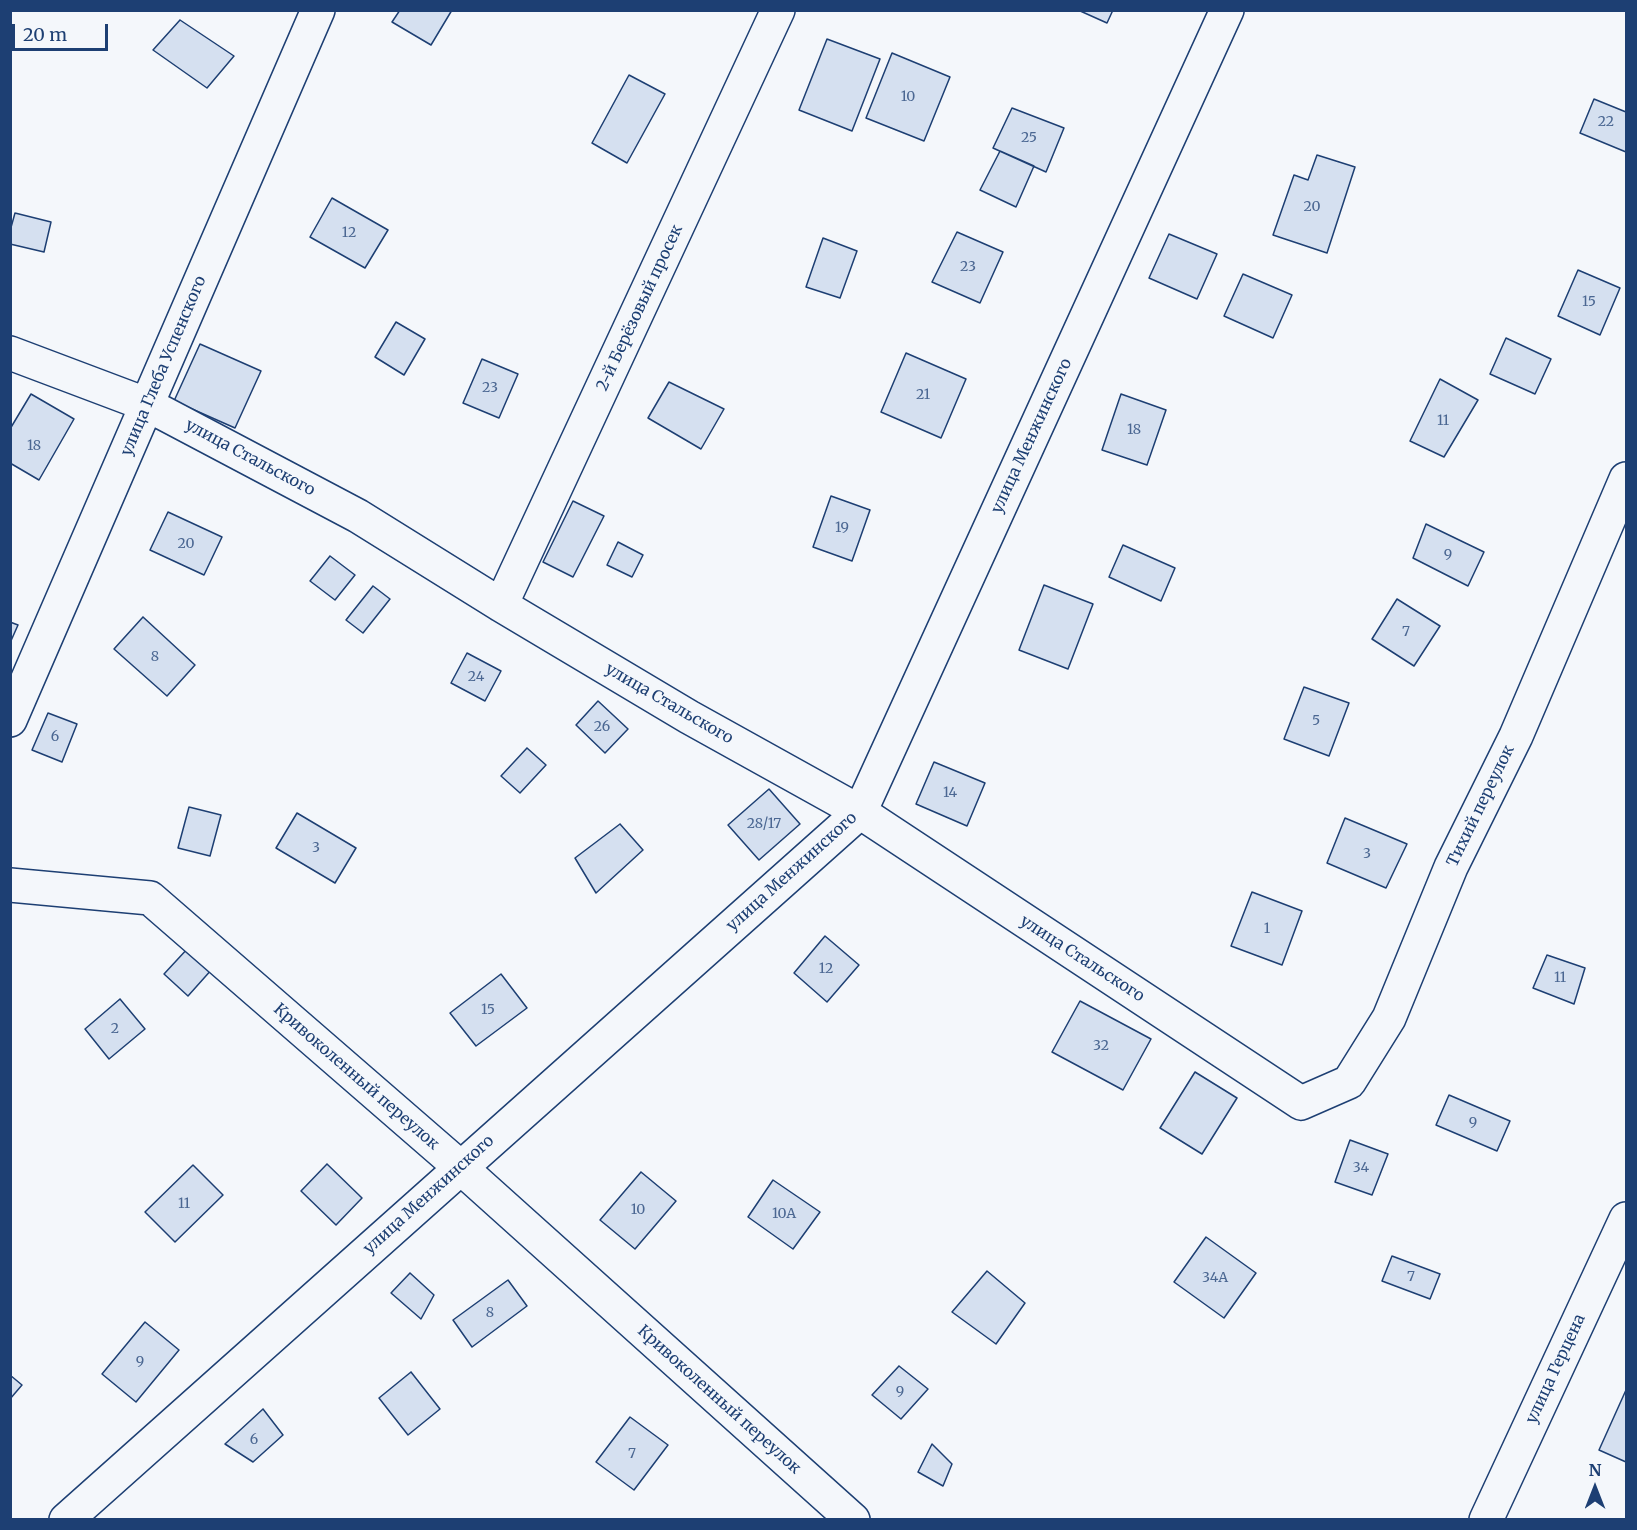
<!DOCTYPE html>
<html>
<head>
<meta charset="utf-8">
<style>
	body { margin:0 }
	#map { position:relative; width:1637px; height:1530px; overflow:hidden; background:#f4f7fb; font-family:Merriweather,serif }
	canvas { display:block }
	.frame { position:absolute; inset:0; border:12px solid #1d3f73; pointer-events:none }
	.north { position:absolute; left:1565px; top:1458px; width:60px; height:60px; -webkit-text-stroke:4px #f4f7fb; paint-order:stroke; rotate:0deg; font-size:16px; font-weight:700; line-height:24px; text-align:center; color:#1d3f73 }
	.north::after { content:''; display:block; margin:auto; width:21px; height:27px; background:#1d3f73; clip-path:polygon(50% 0,100% 100%,50% 72%,0 100%) }
	.scale { position:absolute; left:12px; top:24px; width:96px; height:27px; box-sizing:border-box; border:3px solid #1d3f73; border-top:0; padding-left:8px; font-size:18px; line-height:21px; white-space:nowrap; color:#1d3f73; -webkit-text-stroke:4px #f4f7fb; paint-order:stroke }
</style>
</head>
<body>
<div id="map">
<canvas width="1637" height="1530"></canvas>
<div class="frame"></div>
<div class="north">N</div>
<div class="scale">20 m</div>
</div>
<script>
const ctx = document.querySelector('canvas').getContext('2d');
ctx.lineJoin = 'round';
function fill(path, color) { ctx.fillStyle = color; ctx.fill(path, 'evenodd'); }
const shape = rows => new Path2D(rows.map(r => 'M' + r).join(''));
function stroke(path, color, width, dash) { ctx.strokeStyle = color; ctx.lineWidth = width; ctx.lineCap = dash ? 'butt' : 'round'; ctx.setLineDash(dash || []); ctx.stroke(path); }
function drawText(font, color, halo, rows, align = 'center') {
  ctx.font = font + ' Merriweather,serif'; ctx.lineWidth = 4.5; ctx.setLineDash([]); ctx.textBaseline = 'middle'; ctx.strokeStyle = halo; ctx.fillStyle = color; for (const [text, x, y, turn = 0] of rows) {
    ctx.save(); ctx.translate(x, y); ctx.rotate((+turn || 0) * Math.PI / 180); ctx.textAlign = isNaN(turn) ? turn : align; if (halo) ctx.strokeText(text, 0, 0); ctx.fillText(text, 0, 0); ctx.restore();
  }
}
const building = shape([
	[400,10,452,10,431,45,392,22,400,10],
	[1078,10,1113,10,1107,23,1078,10],
	[180,20,234,56,207,88,153,50,180,20],
	[827,39,880,59,852,131,799,110,827,39],
	[892,53,950,77,924,141,866,118,892,53],
	[629,75,665,94,627,163,592,143,629,75],
	[1594,99,1626,112,1626,152,1580,133,1594,99],
	[1012,108,1064,128,1046,172,993,148,1012,108],
	[1000,151,1034,166,1016,207,980,190,1000,151],
	[1317,155,1355,167,1327,253,1273,235,1294,175,1308,180,1317,155],
	[332,198,388,230,365,268,310,237,332,198],
	[15,213,51,222,44,252,10,244,10,231,15,213],
	[957,232,1003,252,980,303,932,282,957,232],
	[1169,234,1217,254,1197,299,1149,278,1169,234],
	[823,238,857,251,840,298,806,287,823,238],
	[1578,270,1620,288,1600,335,1558,316,1578,270],
	[1243,274,1292,295,1273,338,1224,316,1243,274],
	[396,322,425,339,404,375,375,357,396,322],
	[1506,338,1551,359,1535,394,1490,374,1506,338],
	[200,344,261,371,235,428,174,401,200,344],
	[906,353,966,379,941,438,881,412,906,353],
	[482,359,518,374,499,418,463,403,482,359],
	[1440,379,1478,400,1444,457,1410,441,1440,379],
	[669,382,724,409,701,449,648,418,669,382],
	[31,394,74,419,39,480,10,463,10,429,31,394],
	[1121,394,1166,410,1147,465,1102,450,1121,394],
	[831,496,870,510,852,561,813,547,831,496],
	[573,501,604,516,573,577,543,562,573,501],
	[168,512,222,537,204,575,150,550,168,512],
	[1426,524,1484,552,1468,586,1413,558,1426,524],
	[618,542,643,555,632,577,607,565,618,542],
	[1123,545,1175,568,1161,601,1109,577,1123,545],
	[330,556,355,575,335,600,310,581,330,556],
	[1044,585,1093,604,1068,669,1019,650,1044,585],
	[373,586,390,599,363,633,346,620,373,586],
	[1397,599,1440,626,1414,666,1372,639,1397,599],
	[143,617,195,665,167,696,114,649,143,617],
	[10,622,18,625,10,643,10,622],
	[467,653,501,671,485,701,451,683,467,653],
	[1304,687,1349,703,1329,756,1284,739,1304,687],
	[598,701,628,729,605,753,576,725,598,701],
	[48,713,77,724,62,762,32,750,48,713],
	[527,748,546,765,520,793,501,776,527,748],
	[934,762,985,783,967,826,916,804,934,762],
	[769,789,800,824,759,860,728,825,769,789],
	[189,807,221,815,210,856,178,848,189,807],
	[297,813,356,848,335,883,276,848,297,813],
	[1345,818,1407,844,1386,888,1327,863,1345,818],
	[620,824,643,850,596,893,575,858,620,824],
	[1252,892,1302,911,1282,965,1231,946,1252,892],
	[825,936,859,965,827,1002,794,973,825,936],
	[189,947,213,968,188,996,164,974,189,947],
	[1547,955,1585,968,1574,1004,1533,988,1547,955],
	[501,974,527,1008,476,1046,450,1013,501,974],
	[120,999,145,1029,109,1059,85,1029,120,999],
	[1080,1001,1151,1039,1123,1090,1052,1052,1080,1001],
	[1195,1072,1237,1098,1202,1154,1160,1128,1195,1072],
	[1449,1095,1510,1121,1497,1151,1436,1125,1449,1095],
	[1350,1140,1388,1154,1372,1195,1335,1182,1350,1140],
	[327,1164,362,1198,336,1225,301,1191,327,1164],
	[193,1165,223,1195,175,1242,145,1212,193,1165],
	[641,1172,676,1201,635,1249,600,1220,641,1172],
	[773,1180,820,1212,793,1249,748,1217,773,1180],
	[1206,1237,1256,1273,1224,1318,1174,1282,1206,1237],
	[1392,1256,1440,1274,1430,1299,1382,1281,1392,1256],
	[987,1271,1025,1303,996,1344,952,1312,987,1271],
	[410,1273,434,1295,421,1319,391,1293,410,1273],
	[508,1280,527,1306,472,1347,453,1320,508,1280],
	[145,1322,179,1350,136,1402,102,1374,145,1322],
	[899,1366,928,1389,901,1419,872,1395,899,1366],
	[411,1372,440,1409,408,1435,379,1398,411,1372],
	[10,1375,22,1385,10,1399,10,1375],
	[1626,1390,1626,1462,1599,1450,1626,1390],
	[263,1409,283,1435,253,1462,225,1444,263,1409],
	[630,1417,668,1445,634,1490,596,1462,630,1417],
	[932,1444,952,1464,943,1486,918,1472,932,1444]
]);
fill(building, '#d5e0f0');
stroke(building, '#1d3f73', 1.5);
const minor = shape([
	[10,353,148,405,358,516,501,605,689,717,860,812,1301,1103,1349,1082,1389,1018,1451,867,1516,736,1626,479],
	[501,605,778,10],
	[10,720,318,10],
	[10,885,150,898,460,1167,853,1520],
	[66,1520,860,812,1227,10],
	[1486,1520,1626,1219]
]);
stroke(minor, '#1d3f73', 36);
stroke(minor, '#f4f7fb', 33);
drawText('14px', '#4b6792', null, [
	["10",908,97],
	["22",1606,122],
	["25",1029,138],
	["20",1312,207],
	["12",349,233],
	["23",968,267],
	["15",1589,302],
	["23",490,388],
	["21",923,395],
	["11",1443,421],
	["18",1134,430],
	["18",34,446],
	["19",842,528],
	["20",186,544],
	["9",1448,555],
	["7",1406,632],
	["8",155,657],
	["24",476,677],
	["5",1316,721],
	["26",602,727],
	["6",55,737],
	["14",950,793],
	["28/17",764,824],
	["3",316,848],
	["3",1367,854],
	["1",1267,929],
	["12",826,969],
	["11",1560,978],
	["15",488,1010],
	["2",115,1029],
	["32",1101,1046],
	["9",1473,1123],
	["34",1361,1168],
	["11",184,1204],
	["10",638,1210],
	["10А",784,1214],
	["7",1411,1277],
	["34А",1215,1278],
	["8",490,1313],
	["9",140,1362],
	["9",900,1392],
	["6",254,1440],
	["7",632,1454]
]);
drawText('16px', '#1d3f73', '#f4f7fb', [
	["2-й Берёзовый просек",640,308,-65],
	["улица Глеба Успенского",164,366,-67],
	["улица Менжинского",1032,436,-65],
	["улица Стальского",250,458,28],
	["улица Стальского",669,704,30],
	["Тихий переулок",1481,806,-64],
	["улица Менжинского",792,872,-42],
	["улица Стальского",1082,959,33],
	["Кривоколенный переулок",356,1077,41],
	["улица Менжинского",429,1195,-42],
	["улица Герцена",1556,1369,-65],
	["Кривоколенный переулок",719,1400,42]
]);
</script>
</body>
</html>
